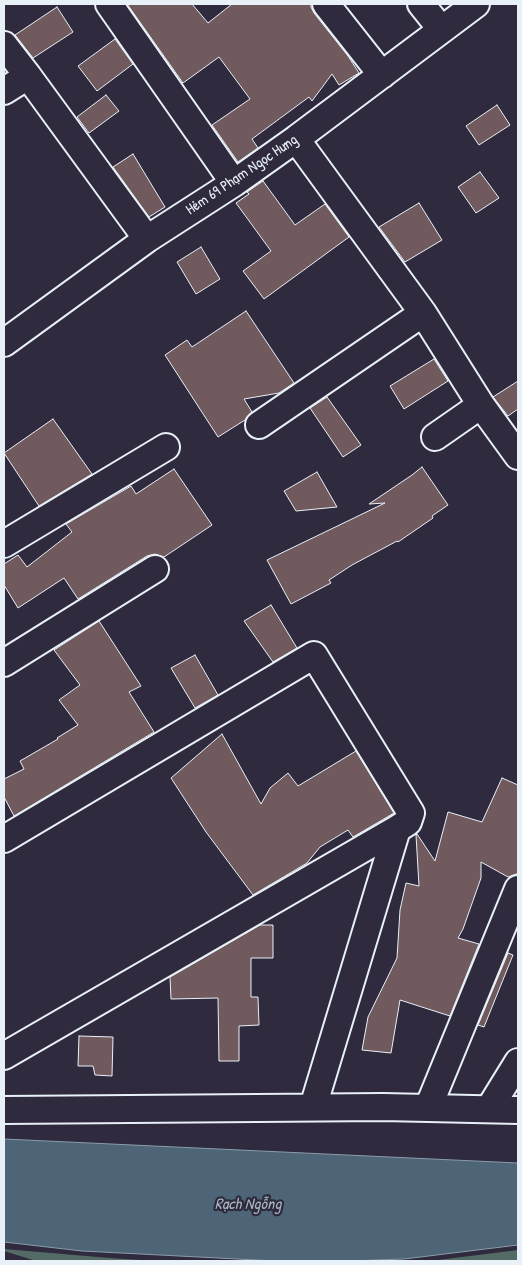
<!DOCTYPE html>
<html>
<head>
<meta charset="utf-8">
<style>
	body { margin:0 }
	#map { position:relative; width:522px; height:1265px; overflow:hidden; background:#2f2a3d; font-family:"Patrick Hand",sans-serif }
	canvas { display:block }
	.frame { position:absolute; inset:0; border:5px solid #e8f1f8; pointer-events:none }
</style>
</head>
<body>
<div id="map">
<canvas width="522" height="1265"></canvas>
<div class="frame"></div>
</div>
<script>
const ctx = document.querySelector('canvas').getContext('2d');
ctx.lineJoin = 'round';
function fill(path, color) { ctx.fillStyle = color; ctx.fill(path, 'evenodd'); }
const shape = rows => new Path2D(rows.map(r => 'M' + r).join(''));
function stroke(path, color, width, dash) { ctx.strokeStyle = color; ctx.lineWidth = width; ctx.lineCap = dash ? 'butt' : 'round'; ctx.setLineDash(dash || []); ctx.stroke(path); }
function drawText(font, color, halo, rows, align = 'center') {
  ctx.font = font + ' "Patrick Hand",sans-serif'; ctx.lineWidth = 4.5; ctx.setLineDash([]); ctx.textBaseline = 'middle'; ctx.strokeStyle = halo; ctx.fillStyle = color; for (const [text, x, y, turn = 0] of rows) {
    ctx.save(); ctx.translate(x, y); ctx.rotate((+turn || 0) * Math.PI / 180); ctx.textAlign = isNaN(turn) ? turn : align; if (halo) ctx.strokeText(text, 0, 0); ctx.fillText(text, 0, 0); ctx.restore();
  }
}
fill(shape([
	[4,1249,110,1258,157,1261,36,1261,4,1251],
	[518,1250,518,1261,430,1261]
]), '#546a65');
const water = shape([
	[4,1139,518,1163,518,1245,404,1259,349,1261,276,1261,82,1251,4,1242,4,1139]
]);
fill(water, '#4d6577');
stroke(water, '#8b9dab', 1);
const building = shape([
	[127,4,192,4,208,23,232,4,311,4,311,7,314,13,348,56,359,73,339,85,332,74,312,101,309,97,252,139,258,148,238,162,212,125,250,99,219,57,183,83,127,4],
	[57,7,73,32,33,58,15,35,57,7],
	[115,39,133,64,97,91,78,66,115,39],
	[106,95,119,111,89,133,77,117,106,95],
	[497,105,510,125,479,145,466,126,497,105],
	[133,154,165,207,149,217,113,167,133,154],
	[480,172,499,198,476,213,458,187,480,172],
	[263,181,295,225,325,204,349,237,264,299,243,271,271,251,236,203,249,194,247,192,263,181],
	[419,203,442,240,405,262,379,227,419,203],
	[201,247,220,279,196,294,177,262,201,247],
	[246,311,294,383,279,393,244,399,252,412,245,420,218,437,165,355,187,340,192,347,246,311],
	[434,359,448,381,404,409,390,386,434,359],
	[518,381,518,409,508,416,493,397,518,381],
	[327,397,361,445,343,457,310,408,327,397],
	[53,419,92,474,39,506,4,453,53,419],
	[422,467,448,505,432,516,433,518,398,542,397,541,352,565,329,580,331,583,291,604,267,560,385,503,369,504,412,475,422,467],
	[174,469,212,525,164,557,155,554,147,556,78,599,64,578,18,608,4,585,4,564,18,555,27,567,72,532,66,524,131,486,136,494,174,469],
	[317,472,337,507,296,511,284,491,317,472],
	[271,605,297,648,273,662,244,621,271,605],
	[99,621,141,686,129,692,154,732,14,816,4,797,4,779,24,769,20,761,58,739,57,738,78,725,59,700,80,685,54,650,99,621],
	[195,655,218,695,195,708,171,668,195,655],
	[222,734,261,804,270,788,288,773,298,786,356,751,394,813,353,837,348,830,320,847,307,863,253,895,206,832,171,778,222,734],
	[502,778,518,785,518,874,516,874,508,877,481,862,481,878,463,929,458,938,479,944,450,1016,400,1000,391,1053,362,1050,368,1017,397,958,400,910,406,883,419,886,416,835,417,834,435,861,448,812,482,822,502,778],
	[260,925,273,925,273,958,251,958,251,997,258,997,259,1025,239,1026,239,1061,219,1061,218,998,171,999,170,977,260,925],
	[508,953,513,955,484,1027,478,1025,508,953],
	[79,1036,113,1037,112,1076,95,1075,93,1066,78,1066,79,1036]
]);
fill(building, '#705a5e');
stroke(building, '#e8f1f8', 1);
const street = shape([
	[109,4,234,183],
	[326,4,382,75],
	[421,4,441,29],
	[4,45,28,76,147,239],
	[4,91,28,76],
	[296,139,423,313,481,405,518,456],
	[4,343,147,239,234,183,296,139,476,4],
	[259,425,423,313],
	[435,437,481,405],
	[4,544,166,447],
	[4,663,155,569],
	[4,839,314,655,411,813,408,822,397,829,4,1056],
	[313,1107,397,829],
	[428,1108,518,889],
	[489,1109,518,1062],
	[4,1110,383,1107,518,1110]
]);
stroke(street, '#e8f1f8', 30);
stroke(street, '#2f2a3d', 26);
drawText('15px', '#e8f1f8', '#2f2a3d', [
	["Hẻm 69 Phạm Ngọc Hưng",242,175,-34]
]);
drawText('italic 16px', '#aab9c4', '#2f2a3d', [
	["Rạch Ngỗng",248,1205]
]);
</script>
</body>
</html>
